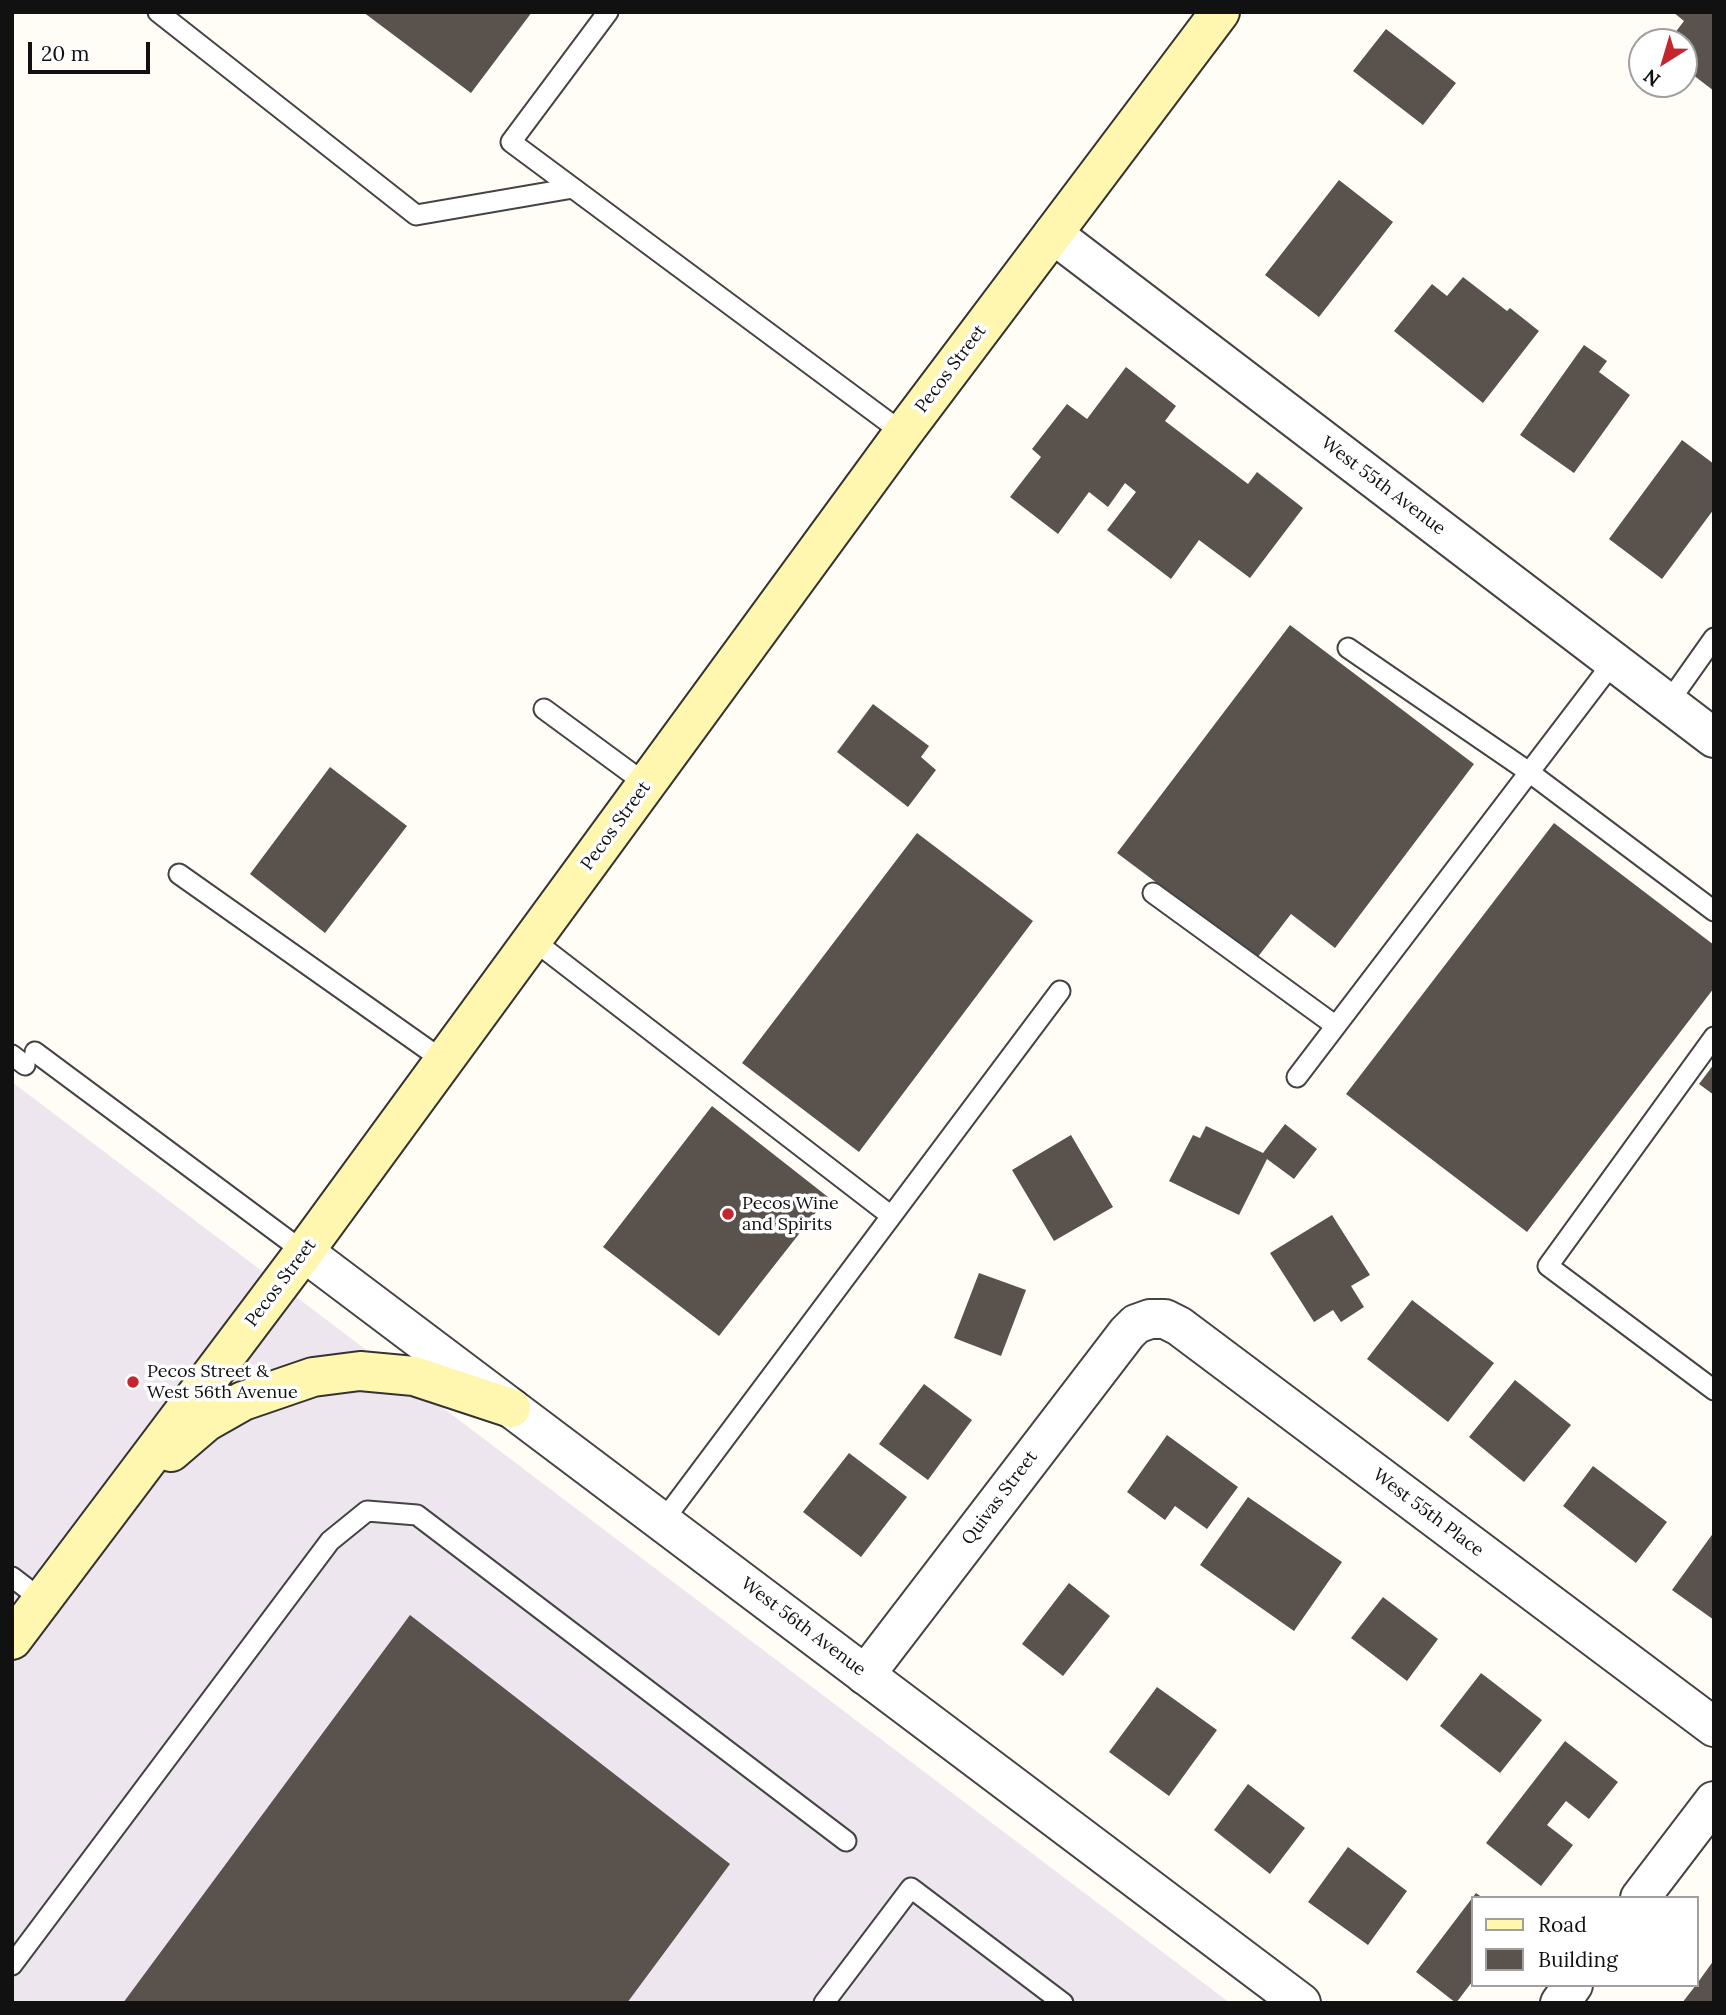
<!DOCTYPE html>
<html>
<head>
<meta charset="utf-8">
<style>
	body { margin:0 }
	#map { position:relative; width:1726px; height:2015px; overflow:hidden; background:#fffdf5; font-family:Lora,serif }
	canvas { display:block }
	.frame { position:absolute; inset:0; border:14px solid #111; pointer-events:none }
	.legend { position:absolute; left:1471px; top:1896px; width:228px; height:91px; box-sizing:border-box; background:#fff; border:2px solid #a0a0a0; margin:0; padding:9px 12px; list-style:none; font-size:21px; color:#111 }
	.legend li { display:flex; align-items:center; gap:14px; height:35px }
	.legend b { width:35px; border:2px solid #a0a0a0 }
	.north { position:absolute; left:1628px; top:28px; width:70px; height:70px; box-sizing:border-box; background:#fff; border:2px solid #a0a0a0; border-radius:50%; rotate:217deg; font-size:19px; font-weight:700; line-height:28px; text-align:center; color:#111 }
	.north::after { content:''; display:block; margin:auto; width:24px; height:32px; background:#c4262e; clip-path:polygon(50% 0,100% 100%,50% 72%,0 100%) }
	.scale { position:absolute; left:28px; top:42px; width:122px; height:32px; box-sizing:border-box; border:4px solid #111; border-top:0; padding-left:9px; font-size:21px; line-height:24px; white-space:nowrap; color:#111; -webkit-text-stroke:5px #fff; paint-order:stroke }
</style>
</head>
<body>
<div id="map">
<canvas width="1726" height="2015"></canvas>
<div class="frame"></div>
<ul class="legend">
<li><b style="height:9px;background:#fff6b0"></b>Road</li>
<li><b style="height:19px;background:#5a524d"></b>Building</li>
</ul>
<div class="north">N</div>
<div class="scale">20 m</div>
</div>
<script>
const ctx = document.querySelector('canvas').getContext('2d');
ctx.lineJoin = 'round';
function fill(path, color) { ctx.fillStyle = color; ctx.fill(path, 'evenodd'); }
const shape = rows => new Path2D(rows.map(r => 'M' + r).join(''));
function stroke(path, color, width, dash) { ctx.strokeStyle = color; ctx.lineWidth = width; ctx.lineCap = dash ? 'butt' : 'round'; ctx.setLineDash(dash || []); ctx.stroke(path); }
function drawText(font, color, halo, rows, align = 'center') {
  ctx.font = font + ' Lora,serif'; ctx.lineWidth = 7; ctx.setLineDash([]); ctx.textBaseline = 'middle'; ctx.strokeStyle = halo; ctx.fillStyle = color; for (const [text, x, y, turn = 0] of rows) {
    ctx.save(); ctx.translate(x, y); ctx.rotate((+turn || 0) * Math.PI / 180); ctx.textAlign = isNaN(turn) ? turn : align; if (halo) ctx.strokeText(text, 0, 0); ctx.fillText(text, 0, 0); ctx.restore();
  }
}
fill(shape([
	[12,1082,1230,2003,12,2003]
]), '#eee6ef');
fill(shape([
	[363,12,532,12,471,93],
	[1673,12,1714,12,1714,91,1684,68,1684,42,1668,42,1684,21],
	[1386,29,1456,83,1423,125,1353,71],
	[1339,180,1393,222,1319,317,1265,275],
	[1463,277,1507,311,1510,308,1539,331,1483,403,1394,331,1432,284,1447,296],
	[1584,345,1607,361,1599,372,1630,395,1574,473,1520,435],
	[1126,367,1176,406,1165,421,1248,484,1257,472,1303,508,1250,578,1199,540,1171,579,1107,530,1136,492,1125,483,1108,507,1089,492,1058,534,1010,497,1041,457,1032,449,1067,404,1087,419],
	[1682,440,1714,464,1714,509,1662,579,1609,539],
	[1290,625,1474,764,1335,948,1291,914,1257,958,1117,853],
	[873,704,929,746,921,757,936,770,908,807,837,752],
	[330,767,407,826,325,933,250,874],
	[1554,823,1714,945,1714,988,1527,1232,1346,1094],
	[917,833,1033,921,859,1152,742,1063],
	[1714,1064,1714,1095,1699,1084],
	[712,1106,828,1197,719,1336,603,1247],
	[1285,1124,1317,1149,1294,1179,1267,1159,1239,1215,1169,1181,1193,1135,1200,1138,1206,1126,1263,1153],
	[1071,1135,1113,1207,1054,1241,1012,1170],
	[1332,1215,1370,1275,1351,1286,1364,1307,1341,1322,1333,1310,1314,1322,1270,1253],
	[979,1273,1026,1290,1001,1356,954,1338],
	[1412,1300,1494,1363,1448,1422,1367,1359],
	[1515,1380,1571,1425,1524,1482,1469,1437],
	[924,1384,972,1420,928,1480,879,1444],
	[1167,1435,1238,1487,1207,1529,1175,1506,1165,1520,1127,1492],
	[849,1453,907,1497,861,1557,803,1512],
	[1593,1466,1667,1522,1636,1563,1563,1506],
	[1248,1497,1342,1562,1294,1631,1200,1565],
	[1714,1532,1714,1620,1672,1590],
	[1069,1583,1110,1616,1063,1676,1022,1644],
	[1383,1597,1438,1639,1407,1681,1351,1638],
	[410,1615,730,1864,627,2003,123,2003],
	[1481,1673,1542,1720,1500,1773,1440,1726],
	[1157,1687,1217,1730,1169,1796,1109,1752],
	[1565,1741,1618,1782,1589,1819,1566,1801,1547,1825,1573,1845,1541,1886,1486,1843],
	[1248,1784,1305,1828,1270,1874,1214,1830],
	[1348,1847,1407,1891,1368,1945,1308,1902],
	[1476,1893,1483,1898,1472,1898,1472,1982,1456,2003,1416,1972],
	[1714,1960,1714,2003,1682,2003,1696,1985]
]), '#5a524d');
const service = shape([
	[158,12,416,215,573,188],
	[608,12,511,142,903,433],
	[1348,648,1529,772,1714,911],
	[1668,703,1714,638],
	[544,709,646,784],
	[179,874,444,1061],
	[1153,893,1336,1026],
	[533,940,890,1215],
	[1714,1037,1548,1266,1714,1390],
	[35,1052,304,1252],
	[12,1055,25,1065],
	[1297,1077,1614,661],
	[663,1521,1060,991],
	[12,1577,42,1600],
	[12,1965,330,1541,367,1511,417,1515,846,1841],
	[824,2003,911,1888,1063,2003]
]);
const minor = shape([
	[1053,234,1714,738],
	[865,1675,1127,1333,1136,1324,1150,1319,1165,1319,1179,1326,1714,1727],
	[1640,1898,1714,1801],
	[1560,2003,1573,1985]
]);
const tertiary = shape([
	[304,1252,1301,2003]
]);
const secondary = shape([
	[171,1452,206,1422,243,1401,313,1377,360,1371,414,1376,511,1408],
	[12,1640,304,1252,903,433,1220,12]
]);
stroke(service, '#444', 23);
stroke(minor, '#444', 42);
stroke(tertiary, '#444', 42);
stroke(secondary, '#333', 42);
stroke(service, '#fff', 19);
stroke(minor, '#fff', 38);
stroke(tertiary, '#fff', 38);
stroke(secondary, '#fff6b0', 38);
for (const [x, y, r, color] of [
	[728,1214,7,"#c4262e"],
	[133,1382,7,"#c4262e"]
]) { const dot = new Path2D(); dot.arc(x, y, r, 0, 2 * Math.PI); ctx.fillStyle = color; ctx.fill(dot); stroke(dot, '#fff', 2.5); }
drawText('18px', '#111', '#fff', [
	["Pecos Street",951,369,-53],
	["West 55th Avenue",1383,486,37],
	["Pecos Street",616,826,-54],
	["Pecos Street",281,1283,-53],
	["Quivas Street",1000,1498,-53],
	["West 55th Place",1428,1513,37],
	["West 56th Avenue",803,1627,37]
]);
drawText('18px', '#111', '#fff', [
	["Pecos Wine",742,1204],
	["and Spirits",742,1225],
	["Pecos Street &",147,1372],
	["West 56th Avenue",147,1393]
], 'left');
</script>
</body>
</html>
